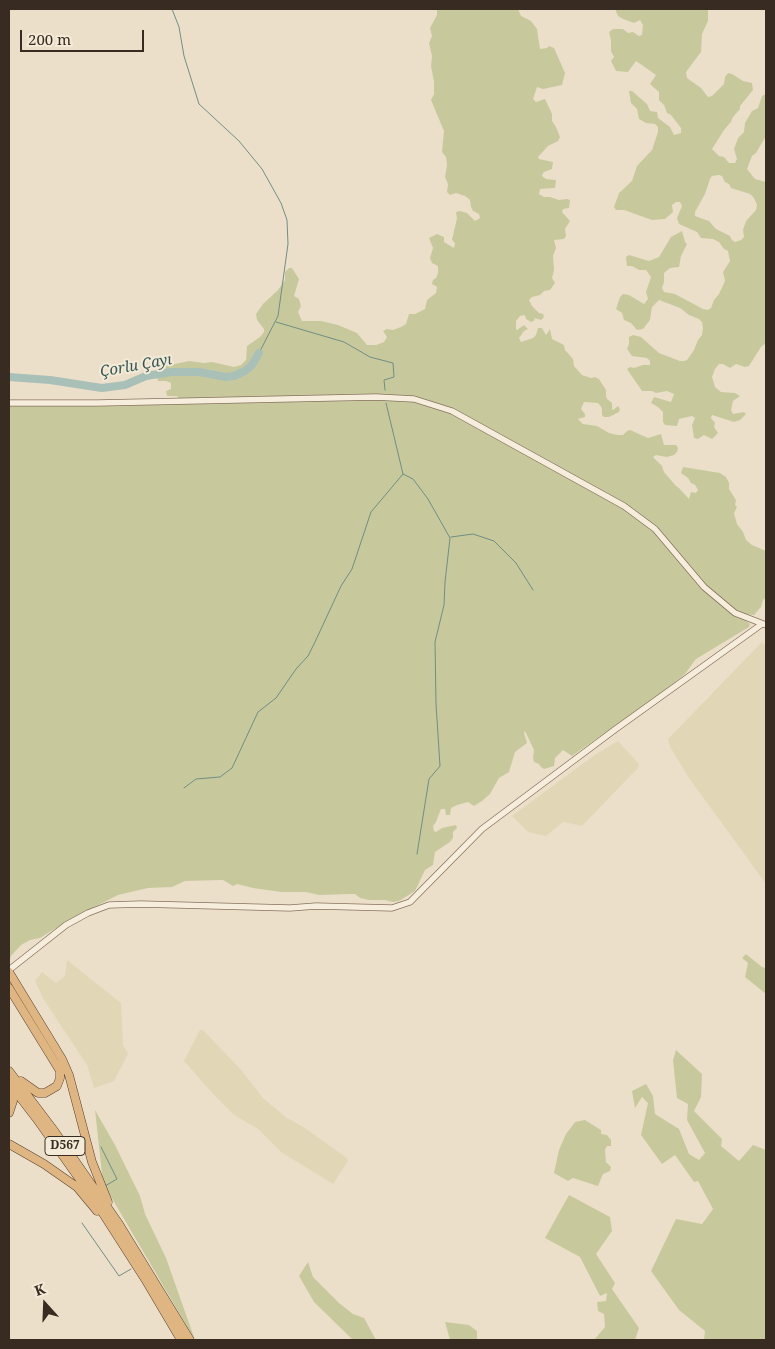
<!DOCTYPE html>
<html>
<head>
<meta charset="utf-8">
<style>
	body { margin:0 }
	#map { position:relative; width:775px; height:1349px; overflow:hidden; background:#ecdfc9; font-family:"Noto Serif",serif }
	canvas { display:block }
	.frame { position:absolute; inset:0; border:10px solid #382b21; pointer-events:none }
	.north { position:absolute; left:20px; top:1279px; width:50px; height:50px; -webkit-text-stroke:4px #f3ead8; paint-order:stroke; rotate:340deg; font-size:14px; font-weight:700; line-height:20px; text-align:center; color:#382b21 }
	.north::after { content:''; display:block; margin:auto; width:18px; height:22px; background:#382b21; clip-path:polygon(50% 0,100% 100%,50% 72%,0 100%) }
	.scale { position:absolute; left:20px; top:30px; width:124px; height:22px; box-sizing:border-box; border:2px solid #382b21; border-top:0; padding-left:6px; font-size:15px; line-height:18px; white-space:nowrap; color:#382b21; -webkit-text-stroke:4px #f3ead8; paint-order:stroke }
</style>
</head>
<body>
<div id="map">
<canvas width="775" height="1349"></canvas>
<div class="frame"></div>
<div class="north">K</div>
<div class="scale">200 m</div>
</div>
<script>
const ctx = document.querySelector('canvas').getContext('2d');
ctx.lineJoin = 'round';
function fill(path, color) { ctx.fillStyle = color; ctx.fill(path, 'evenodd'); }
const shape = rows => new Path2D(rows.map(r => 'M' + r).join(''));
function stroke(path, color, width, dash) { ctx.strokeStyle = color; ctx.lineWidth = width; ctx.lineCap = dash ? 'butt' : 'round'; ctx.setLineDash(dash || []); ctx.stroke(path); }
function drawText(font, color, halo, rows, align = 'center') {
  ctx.font = font + ' "Noto Serif",serif'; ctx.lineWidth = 4; ctx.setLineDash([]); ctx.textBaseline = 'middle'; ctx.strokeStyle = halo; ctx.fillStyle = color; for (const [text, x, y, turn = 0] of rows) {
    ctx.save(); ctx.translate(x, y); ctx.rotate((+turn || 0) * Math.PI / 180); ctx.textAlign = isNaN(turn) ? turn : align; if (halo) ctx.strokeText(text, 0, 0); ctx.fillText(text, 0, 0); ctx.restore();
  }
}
fill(shape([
	[762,642,766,647,766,884,689,778,670,747,668,739],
	[618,741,639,764,638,768,582,826,563,822,546,836,528,832,512,816,596,754],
	[67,960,121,1003,123,1045,128,1054,114,1081,94,1088,87,1065,44,1000,35,981,42,972,56,983,65,976],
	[200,1030,203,1030,242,1071,263,1098,287,1118,302,1126,347,1158,348,1161,333,1184,281,1152,258,1129,234,1115,213,1094,184,1061]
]), '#e1d7b7');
fill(shape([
	[437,9,518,9,521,16,531,21,537,29,540,49,547,48,549,46,554,48,565,73,562,85,543,89,537,87,533,99,536,102,545,99,552,114,552,121,556,127,560,137,558,141,548,146,538,157,539,159,553,162,552,169,544,172,542,175,543,177,546,179,556,180,555,188,540,189,539,194,544,197,550,197,559,200,567,199,570,200,569,208,563,209,562,212,570,221,565,229,566,236,564,239,554,240,556,248,553,256,554,270,552,278,555,283,550,290,544,291,540,295,532,297,529,300,532,306,539,313,543,314,544,317,541,320,534,318,535,320,531,322,526,319,525,315,520,316,516,321,516,329,517,330,524,325,528,329,524,331,519,338,521,342,533,338,536,335,538,328,542,328,546,335,550,329,552,339,564,345,565,350,573,359,574,366,582,375,591,378,595,377,599,379,606,390,606,396,607,399,612,403,612,409,613,410,618,406,620,409,619,412,609,417,604,417,602,415,602,408,598,403,584,402,581,409,585,414,585,417,578,419,583,424,597,426,609,433,617,435,623,435,627,431,630,430,648,438,661,434,664,445,676,445,678,448,677,452,674,455,667,457,656,455,653,457,662,466,664,472,676,486,679,488,689,499,691,492,696,493,698,490,695,485,691,483,688,478,681,473,683,467,720,473,726,477,729,483,729,489,736,500,735,505,737,507,734,513,737,524,743,532,746,540,752,545,766,551,766,598,763,600,761,607,754,615,742,614,742,618,750,624,749,627,696,659,685,674,667,689,572,756,563,750,555,758,554,766,544,769,541,767,539,764,534,762,533,758,534,750,525,731,524,733,527,743,515,752,509,772,499,778,490,794,482,801,474,806,468,802,457,805,451,808,450,815,446,815,445,809,441,809,436,822,433,826,434,831,436,832,442,828,456,825,457,828,453,832,453,838,450,842,435,852,433,865,425,870,415,891,399,901,393,902,385,900,369,900,360,898,355,894,350,894,319,895,306,892,281,892,253,888,237,884,233,886,223,880,185,881,172,887,148,888,118,895,71,919,40,938,30,940,21,945,11,956,9,962,9,406,48,406,55,405,66,406,147,405,179,399,177,396,167,396,166,391,171,389,171,383,166,381,158,381,156,368,189,361,204,363,212,362,234,367,241,365,246,360,247,346,260,337,264,332,264,329,257,320,256,314,263,304,278,290,285,280,285,272,289,268,292,268,299,279,294,296,299,299,301,306,298,312,302,321,321,321,338,325,357,333,367,345,376,345,384,342,387,337,383,331,387,329,393,330,401,327,406,324,409,314,415,314,425,309,427,300,436,293,437,287,432,284,433,280,436,278,438,273,438,266,432,263,430,258,433,248,429,238,437,234,444,237,444,242,454,248,455,243,452,240,457,218,456,212,460,211,467,213,475,221,480,218,479,214,473,211,471,207,470,200,465,196,456,193,450,195,447,192,448,184,445,177,447,165,446,157,442,152,444,131,431,100,434,94,434,82,431,66,432,56,429,43,432,36,430,28,437,15],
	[615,9,708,9,708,21,702,34,701,52,686,72,687,78,701,88,708,97,712,96,724,84,725,77,728,73,732,74,743,81,752,83,753,90,740,106,740,109,733,117,731,122,724,130,712,149,719,156,724,157,729,163,735,163,737,159,734,149,738,138,744,132,745,123,752,111,758,108,762,96,766,94,766,136,756,153,752,156,747,169,755,179,766,182,766,343,761,347,749,366,745,367,736,364,730,368,723,364,719,364,715,369,712,377,715,387,721,392,735,393,740,396,733,401,731,410,733,414,744,412,746,414,740,420,734,422,712,415,711,418,715,423,714,427,718,433,712,439,704,435,698,439,694,438,692,425,695,418,692,416,679,419,677,426,665,425,663,422,663,412,658,407,651,403,654,397,671,402,674,394,667,391,656,393,652,391,642,391,627,369,630,367,634,368,643,365,650,365,650,361,647,358,632,356,627,349,629,344,629,337,633,335,641,337,659,353,680,361,684,361,687,360,694,350,698,340,702,335,703,328,702,322,699,319,689,315,680,308,659,300,652,307,650,320,643,329,637,330,631,323,624,320,622,313,616,309,620,297,623,294,629,295,644,304,648,299,646,292,651,277,646,270,639,270,632,266,627,266,626,257,629,255,649,261,659,257,671,237,682,231,685,242,687,244,681,256,679,267,670,268,664,273,664,282,662,288,664,292,675,294,703,309,708,310,711,308,714,300,719,294,725,281,723,272,730,261,728,251,724,249,719,242,713,239,701,238,697,232,679,224,677,218,682,206,680,202,676,202,672,205,673,212,665,219,652,220,624,210,616,210,614,207,619,193,632,181,637,166,652,150,658,132,658,127,655,124,646,123,639,119,637,109,631,103,629,91,632,91,647,104,650,111,657,112,658,118,670,127,674,135,681,133,681,128,671,115,667,113,664,105,659,100,659,92,650,84,656,75,636,61,628,72,616,71,611,61,614,57,611,51,611,40,609,32,613,29,623,29,628,33,633,32,639,36,642,35,643,25,640,20,634,23,623,19,618,16],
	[719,175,722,176,725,182,729,184,731,188,750,194,754,198,757,205,756,210,746,221,743,230,744,237,741,240,735,242,732,240,730,236,716,229,709,221,695,216,695,212,705,194,710,179,712,176],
	[746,954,762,967,766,968,766,994,745,977,748,963,742,958],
	[676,1050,702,1074,701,1097,694,1111,722,1139,721,1146,739,1161,753,1145,766,1150,766,1340,704,1340,705,1331,679,1310,651,1271,676,1219,702,1224,713,1209,698,1181,694,1182,675,1155,662,1164,641,1135,648,1103,642,1097,635,1108,632,1091,646,1084,653,1096,655,1114,679,1129,689,1154,699,1160,705,1153,687,1120,688,1104,677,1098,673,1060],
	[95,1110,115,1145,140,1196,145,1214,166,1258,195,1340,103,1183],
	[585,1120,601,1130,601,1134,607,1135,611,1140,611,1146,607,1146,605,1150,606,1162,611,1167,610,1171,603,1174,598,1186,573,1178,568,1181,554,1173,559,1150,566,1134,575,1122],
	[569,1195,610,1217,612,1231,596,1254,615,1283,612,1289,639,1328,635,1340,594,1340,605,1327,604,1314,598,1311,597,1302,606,1301,607,1293,600,1296,580,1257,545,1238],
	[308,1262,313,1277,339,1303,353,1314,364,1318,376,1340,353,1340,314,1302,299,1276],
	[445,1322,469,1325,477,1331,477,1340,450,1340]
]), '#c7c99d');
stroke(shape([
	[172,9,179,27,184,56,199,104,239,141,262,169,281,203,287,220,288,244,278,316,259,353],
	[276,322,344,342,370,357,393,363,394,377,384,380,385,390],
	[403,474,413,479,428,499,450,538,445,582,444,605,435,642,436,704,440,766,429,779,417,854],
	[451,537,473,534,494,541,516,563,533,590],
	[184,788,196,779,220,777,232,768,258,712,276,698,296,669,308,656,315,642,341,586,352,569,371,512,403,474,386,403],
	[101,1147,117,1179,105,1186],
	[82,1223,119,1276,131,1269]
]), '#708e85', 1);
stroke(shape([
	[9,377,50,380,102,388,125,385,146,376,172,372,199,372,226,377,234,376,245,371,252,365,259,353]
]), '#a9c0b8', 8);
const tertiary = shape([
	[9,403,97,403,376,397,414,399,452,411,624,506,655,529,704,587,735,613,766,625],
	[9,970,66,925,88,913,109,905,141,904,290,908,316,906,392,908,410,902,482,829,613,731,762,624]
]);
const trunk = shape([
	[9,972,62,1059,69,1075,92,1162,108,1202],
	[9,988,60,1071,60,1078,57,1086,45,1093,38,1093,21,1081],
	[9,1071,55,1132,119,1224,190,1340],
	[9,1083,36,1118,95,1201,145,1279,181,1340],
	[9,1089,13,1101,9,1113],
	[9,1144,44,1164,77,1187,97,1211]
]);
stroke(tertiary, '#87725f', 7);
stroke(trunk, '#554032', 9);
stroke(tertiary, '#f7eddc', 5.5);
stroke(trunk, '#dfb682', 8);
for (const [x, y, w] of [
	[65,1146,40]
]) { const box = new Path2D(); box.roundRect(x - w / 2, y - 9.5, w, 19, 4); ctx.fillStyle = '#f3ead8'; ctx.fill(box); stroke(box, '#382b21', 1); }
drawText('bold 12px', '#382b21', null, [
	["D567",65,1146]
]);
drawText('italic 15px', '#325752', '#f3ead8', [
	["Çorlu Çayı",136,366,-10]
]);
</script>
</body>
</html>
